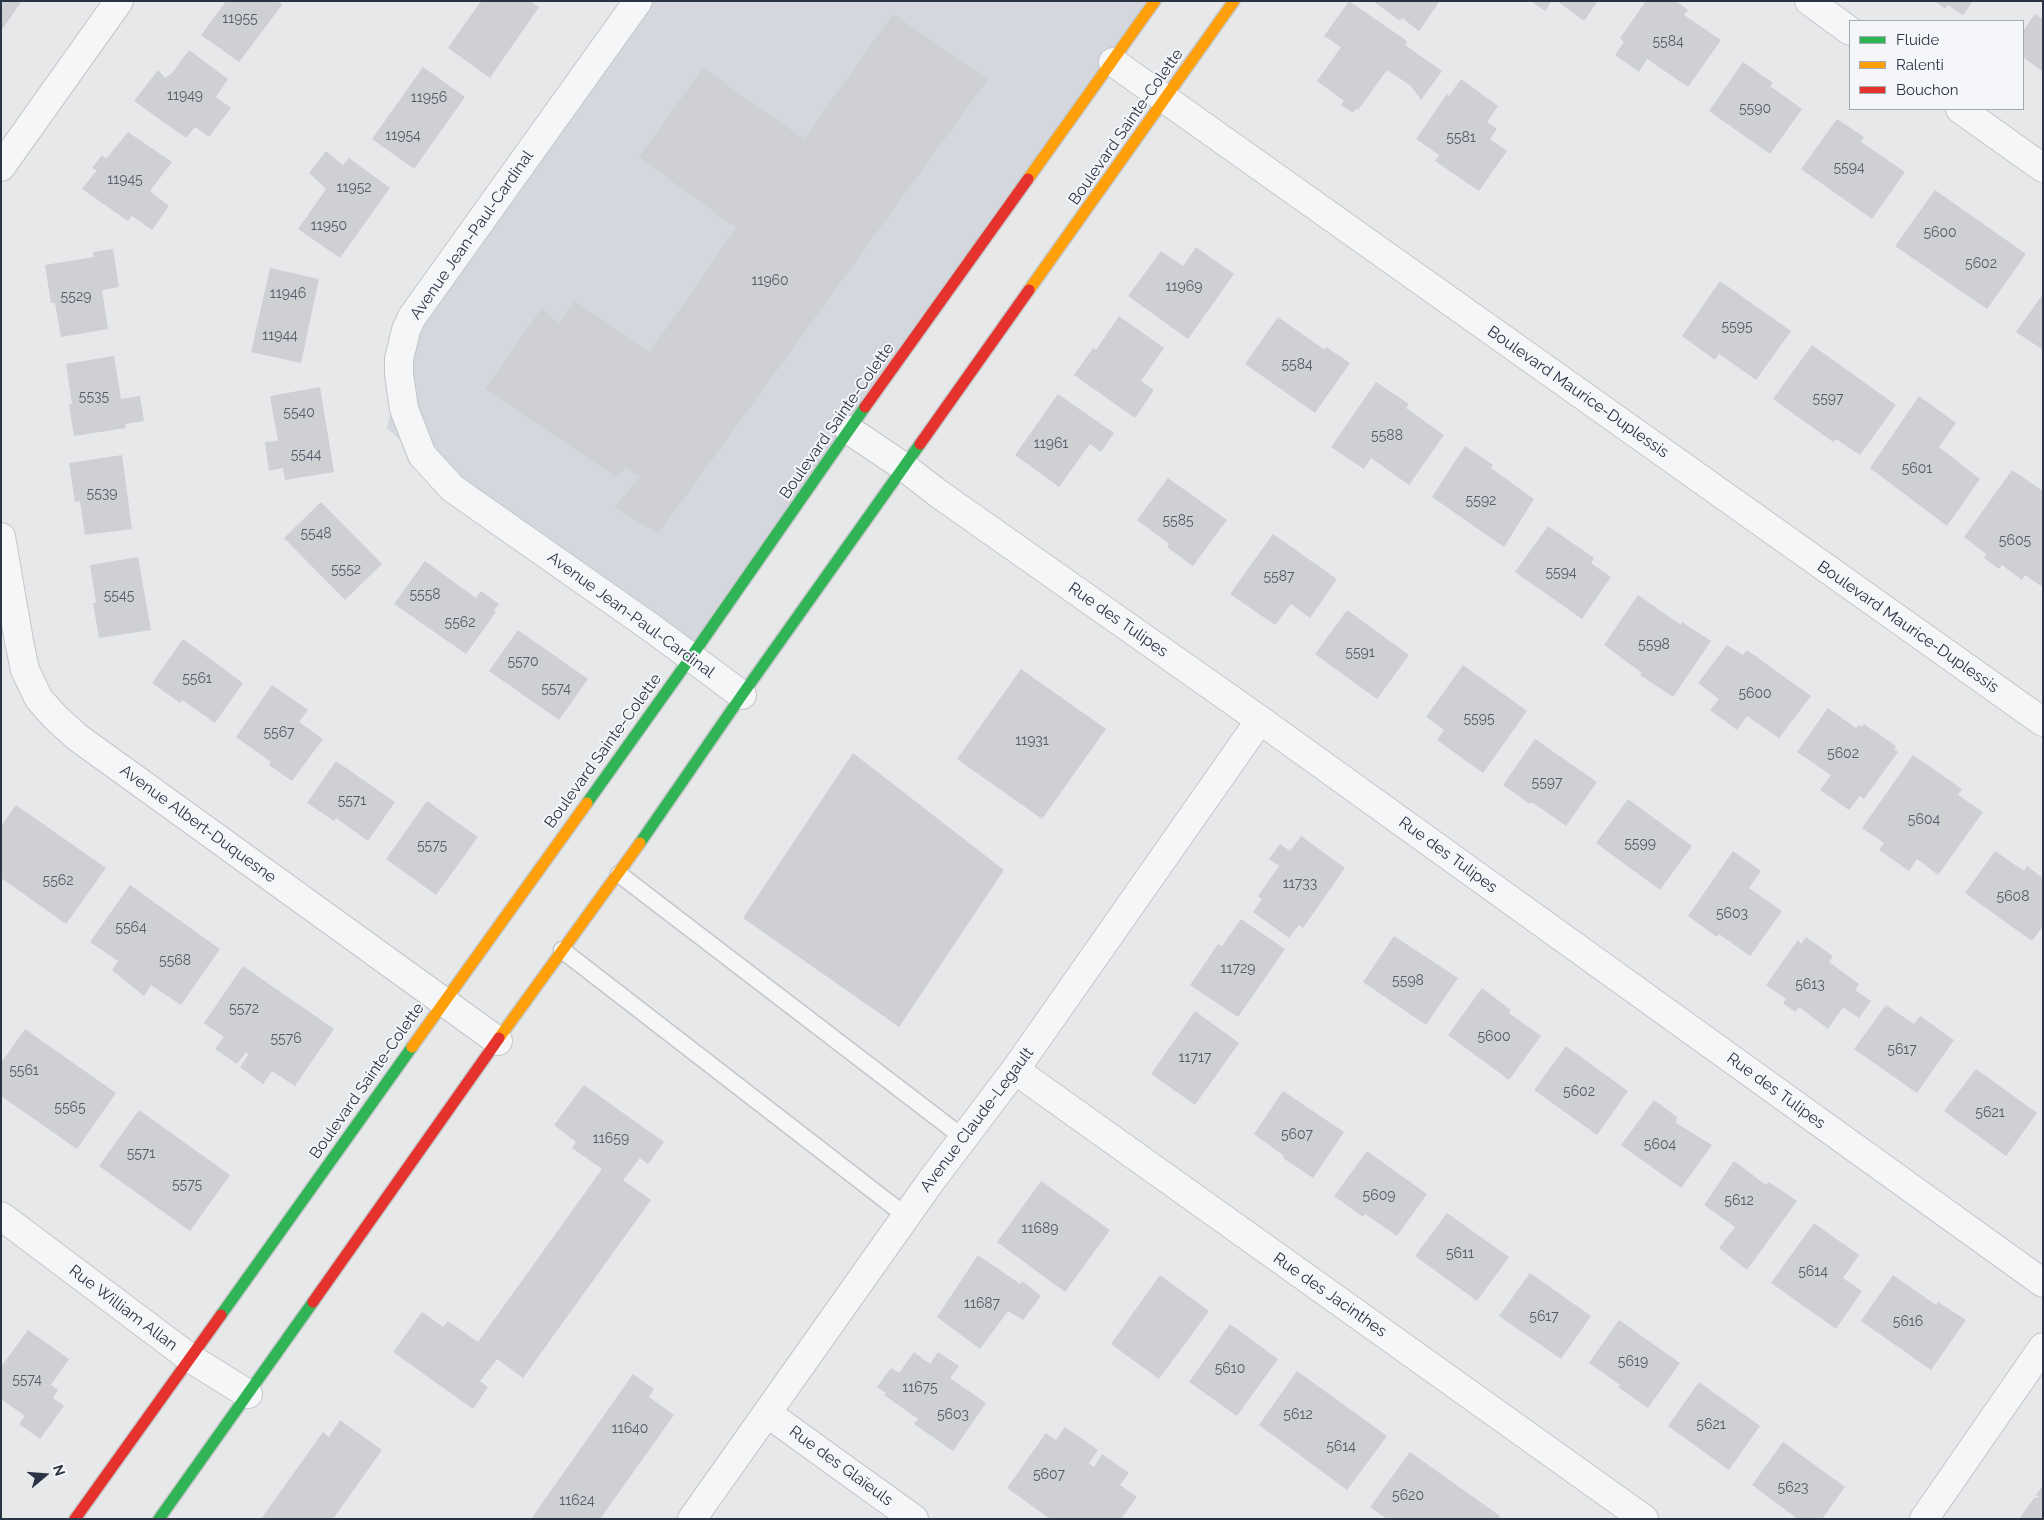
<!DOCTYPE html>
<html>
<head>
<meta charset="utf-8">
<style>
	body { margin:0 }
	#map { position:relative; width:2044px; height:1520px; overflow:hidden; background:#e6e8ea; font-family:Raleway,sans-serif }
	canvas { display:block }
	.frame { position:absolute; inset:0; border:2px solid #2b3445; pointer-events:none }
	.legend { position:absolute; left:1849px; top:20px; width:175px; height:90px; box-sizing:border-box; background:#f4f6f9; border:1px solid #a4a8b1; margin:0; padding:6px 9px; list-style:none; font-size:15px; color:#2b3445 }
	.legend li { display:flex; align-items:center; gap:10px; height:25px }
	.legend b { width:25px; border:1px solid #a4a8b1 }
	.north { position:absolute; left:20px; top:1450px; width:50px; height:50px; -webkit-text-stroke:4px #f4f6f9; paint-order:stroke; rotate:72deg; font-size:14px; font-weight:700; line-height:20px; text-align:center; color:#2b3445 }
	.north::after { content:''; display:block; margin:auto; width:18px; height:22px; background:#2b3445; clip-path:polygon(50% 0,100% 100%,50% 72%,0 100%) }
</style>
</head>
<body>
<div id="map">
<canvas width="2044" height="1520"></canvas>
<div class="frame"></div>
<ul class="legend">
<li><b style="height:6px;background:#30b455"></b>Fluide</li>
<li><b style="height:6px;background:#ff9f0a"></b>Ralenti</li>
<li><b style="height:6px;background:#e5322d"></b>Bouchon</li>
</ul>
<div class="north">N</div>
</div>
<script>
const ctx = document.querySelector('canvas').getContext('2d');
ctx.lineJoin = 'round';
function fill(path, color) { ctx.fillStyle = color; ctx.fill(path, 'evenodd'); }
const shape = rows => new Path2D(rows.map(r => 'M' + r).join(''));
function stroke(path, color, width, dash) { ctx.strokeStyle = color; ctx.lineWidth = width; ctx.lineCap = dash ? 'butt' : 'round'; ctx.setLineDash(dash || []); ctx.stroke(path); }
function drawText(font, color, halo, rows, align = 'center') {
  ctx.font = font + ' Raleway,sans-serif'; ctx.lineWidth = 4; ctx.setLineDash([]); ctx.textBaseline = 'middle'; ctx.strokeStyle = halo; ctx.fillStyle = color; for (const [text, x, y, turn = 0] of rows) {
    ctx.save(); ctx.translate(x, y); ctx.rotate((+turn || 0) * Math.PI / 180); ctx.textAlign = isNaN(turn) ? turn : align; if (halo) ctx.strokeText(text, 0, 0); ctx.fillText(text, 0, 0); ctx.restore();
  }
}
fill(shape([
	[638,1,1154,1,691,657,452,488,387,428,412,317]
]), '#d4d7dd');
fill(shape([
	[1,1,22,1,1,31],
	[223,1,278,1,282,5,239,62,201,35,225,3],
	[481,1,530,1,539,7,490,78,448,48],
	[1349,1,1407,41,1405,45,1442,71,1421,100,1411,86,1387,70,1358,110,1356,109,1353,113,1341,105,1344,101,1317,81,1341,47,1324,36],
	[1373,1,1440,1,1419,31,1402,18,1400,21],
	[1531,1,1552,1,1545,11],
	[1557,1,1598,1,1584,21],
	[1646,1,1676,1,1688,10,1684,15,1721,40,1688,87,1647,59,1639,72,1615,55,1624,42,1620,38],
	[1935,1,1973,1,1963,15,1948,5,1945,9],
	[893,14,988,79,658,534,615,507,640,477,626,467,616,477,485,389,541,309,559,323,575,301,650,352,736,228,639,157,703,68,804,139],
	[2035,14,2043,19,2043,72,2023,57,2023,31],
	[189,50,228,79,216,97,231,108,209,137,195,127,186,138,134,101,158,70,165,78,172,73],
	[1743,62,1773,83,1770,86,1802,109,1770,154,1709,111],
	[423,67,465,97,414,169,372,139],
	[1461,79,1498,106,1487,122,1497,129,1490,139,1507,151,1479,191,1435,161,1439,155,1416,139,1447,94,1449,96],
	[1837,119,1864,137,1861,142,1905,172,1872,219,1801,169],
	[128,132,172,162,150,191,169,206,152,230,132,216,128,221,82,189,97,170,92,168,102,155,106,159],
	[326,151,343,165,349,158,390,188,340,258,298,229,326,189,309,173],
	[1935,190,2026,254,1987,309,1895,246],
	[1196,247,1234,274,1188,339,1128,296,1161,251,1183,266],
	[113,249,119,287,102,290,108,329,61,337,55,303,51,303,45,265,94,257,93,252],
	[270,268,319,279,301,363,251,352],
	[1720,281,1791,331,1756,380,1719,354,1715,360,1682,336],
	[2043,294,2043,350,2016,332],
	[1119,316,1164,348,1141,381,1154,390,1135,418,1074,375,1093,348,1096,350],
	[1278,317,1325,350,1326,347,1350,363,1315,413,1245,364],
	[1812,345,1896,405,1860,455,1836,439,1833,442,1773,399],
	[114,356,121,399,140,396,144,421,125,424,126,428,74,436,69,404,72,404,66,364],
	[1376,382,1409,404,1406,408,1444,435,1409,485,1371,458,1364,469,1331,447],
	[320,387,334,472,285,480,283,468,269,471,265,442,278,441,270,396],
	[1058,394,1114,433,1101,452,1090,444,1059,487,1015,455],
	[1919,396,1956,423,1939,447,1980,479,1947,526,1870,468],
	[1465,446,1493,465,1491,468,1534,499,1504,547,1432,497],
	[122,455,132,529,85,535,80,501,75,502,69,463],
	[2012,470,2043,491,2043,584,2041,586,2025,575,2022,580,2002,565,1999,569,1984,558,1986,554,1964,537],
	[1168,478,1227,520,1193,566,1167,547,1169,544,1137,520],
	[321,502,382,564,345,600,284,538],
	[1548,526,1594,558,1591,563,1611,577,1582,619,1515,572],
	[1273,534,1337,579,1310,618,1291,604,1275,625,1230,594],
	[138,557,151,630,99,638,93,603,96,603,90,565],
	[425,561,476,598,481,591,499,604,494,610,496,612,466,654,394,604],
	[1638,595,1681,625,1682,622,1711,641,1673,697,1640,675,1642,673,1604,645],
	[1347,610,1409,655,1377,699,1315,654],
	[518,630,588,679,559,720,489,671],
	[183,639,243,683,215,723,182,700,180,703,152,683],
	[1727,645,1743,655,1747,650,1811,696,1779,738,1747,716,1737,730,1710,710,1719,699,1698,683],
	[1463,665,1527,711,1483,773,1437,740,1444,730,1426,717],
	[1021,669,1106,729,1042,819,957,759],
	[272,685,308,710,299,722,323,739,292,781,269,765,271,762,236,737],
	[1828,708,1856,728,1859,725,1862,727,1864,724,1896,746,1894,749,1898,752,1864,799,1860,796,1849,810,1820,790,1831,775,1797,752],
	[1535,739,1597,782,1566,826,1532,802,1530,804,1503,785],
	[853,753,1004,870,899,1027,743,918],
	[1913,755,1962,789,1958,795,1983,812,1938,875,1917,859,1909,871,1879,850,1884,843,1862,828],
	[336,761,395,802,368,841,336,818,334,821,307,803],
	[1628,799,1692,846,1660,890,1596,843],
	[427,801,478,837,436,895,386,859],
	[16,805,106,868,66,924,1,878,1,826],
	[1301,836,1345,868,1303,928,1299,925,1289,938,1253,912,1262,899,1258,896,1279,866,1269,859,1280,844,1290,851],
	[1733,851,1761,871,1749,888,1782,911,1750,956,1719,934,1717,937,1688,916],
	[1995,851,2024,871,2027,866,2043,878,2043,926,2032,941,1965,893],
	[130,885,220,949,181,1005,151,985,144,996,112,970,118,961,90,942],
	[1241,919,1285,949,1238,1017,1190,985,1218,944,1222,946],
	[1394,936,1458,978,1426,1025,1363,982],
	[1806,937,1833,956,1829,962,1859,984,1855,990,1871,1001,1859,1018,1843,1007,1828,1029,1799,1007,1795,1012,1783,1003,1786,999,1766,985,1798,940,1801,944],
	[243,966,334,1029,295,1086,272,1071,263,1084,240,1067,249,1054,246,1052,237,1064,215,1049,224,1037,204,1023],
	[1482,988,1511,1010,1509,1013,1541,1036,1509,1080,1448,1035],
	[1886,1005,1914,1024,1920,1016,1954,1040,1917,1093,1854,1049],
	[1195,1011,1239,1043,1195,1105,1151,1074],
	[25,1029,116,1093,77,1149,1,1096,1,1063],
	[1566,1046,1628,1091,1597,1135,1534,1090],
	[1976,1069,2037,1113,2006,1156,1944,1111],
	[584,1085,664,1142,648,1164,640,1158,623,1180,651,1200,523,1378,497,1359,480,1381,488,1387,473,1409,393,1352,422,1312,443,1327,448,1321,478,1342,602,1169,572,1148,576,1142,554,1125],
	[1283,1091,1344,1132,1313,1178,1283,1158,1284,1156,1254,1134],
	[1654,1100,1677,1117,1676,1123,1712,1145,1681,1188,1621,1145],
	[139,1110,230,1175,190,1231,99,1166],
	[1367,1151,1427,1194,1397,1236,1365,1214,1363,1217,1334,1196],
	[1734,1161,1766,1185,1769,1182,1797,1201,1747,1270,1719,1248,1735,1227,1704,1205],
	[1041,1181,1110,1230,1065,1292,997,1242],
	[1447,1213,1509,1257,1477,1301,1415,1256],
	[1814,1223,1859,1255,1843,1278,1862,1291,1836,1329,1771,1283],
	[978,1255,1020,1284,1022,1281,1041,1296,1023,1320,1008,1311,980,1349,937,1317],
	[1530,1273,1591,1316,1561,1359,1499,1316],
	[1160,1275,1209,1311,1159,1379,1111,1344],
	[1893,1275,1936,1305,1938,1302,1966,1320,1931,1370,1861,1321],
	[1619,1320,1680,1363,1648,1408,1618,1387,1620,1385,1589,1363],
	[1230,1324,1278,1359,1237,1416,1189,1382],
	[28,1330,69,1359,51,1385,58,1390,53,1398,64,1406,40,1439,19,1424,25,1416,1,1399,1,1367],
	[914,1352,930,1364,938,1352,959,1366,950,1378,986,1403,953,1451,914,1424,918,1419,884,1395,886,1393,877,1387,891,1368,899,1373],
	[1297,1371,1387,1436,1347,1490,1259,1425],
	[633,1374,654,1389,649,1397,674,1415,600,1519,531,1519],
	[1699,1382,1760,1426,1729,1470,1668,1426],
	[340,1420,382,1450,333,1519,261,1519,323,1432,329,1437],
	[1065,1427,1098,1450,1089,1463,1094,1467,1102,1454,1129,1473,1120,1485,1137,1497,1121,1519,1050,1519,1007,1488,1046,1433,1056,1440],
	[1783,1442,1845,1487,1822,1519,1798,1519,1752,1485],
	[1410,1452,1500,1516,1498,1519,1387,1519,1370,1507],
	[2043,1485,2043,1519,2019,1519,2034,1498,2040,1497,2036,1495]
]), '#ced0d3');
const lane = shape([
	[619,874,965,1139],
	[562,950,906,1216]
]);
const street = shape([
	[638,1,412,317,406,330,399,359,399,374,404,409,422,455,452,488,653,629,742,695],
	[1809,1,1850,31],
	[1113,62,2043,722],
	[1960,109,2043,168],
	[1,167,119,1],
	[849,430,904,467,939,494,1260,720,2043,1283],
	[1,537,19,641,25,670,39,699,55,717,77,737,498,1041],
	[1015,1070,1644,1519],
	[1,1216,190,1358,248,1394],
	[767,1413,914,1519],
	[692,1519,931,1181,1015,1070,1260,720],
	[1924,1519,2043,1347]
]);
const fast = shape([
	[587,803,691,657,865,407],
	[640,843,742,695,920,444],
	[221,1315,412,1047],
	[159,1519,313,1302]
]);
const slow = shape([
	[1028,179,1155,1],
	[1029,290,1234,1],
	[499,1038,640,843],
	[412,1047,587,803]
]);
const jam = shape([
	[865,407,1028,179],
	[920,444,1029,290],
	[313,1302,499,1038],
	[75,1519,221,1315]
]);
stroke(lane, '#c4c6c8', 19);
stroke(street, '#c4c6c8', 30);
stroke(fast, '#c4c6c8', 14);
stroke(slow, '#c4c6c8', 14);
stroke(jam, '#c4c6c8', 14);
stroke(lane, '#f5f6f7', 16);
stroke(street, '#f5f6f7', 28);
stroke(fast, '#30b455', 11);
stroke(slow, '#ff9f0a', 11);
stroke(jam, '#e5322d', 11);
drawText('14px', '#545c69', null, [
	["11955",240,19],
	["5584",1668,42],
	["11949",185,96],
	["11956",429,98],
	["5590",1755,109],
	["11954",403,136],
	["5581",1461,138],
	["5594",1849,168],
	["11945",125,180],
	["11952",354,188],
	["11950",329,226],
	["5600",1940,233],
	["5602",1981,264],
	["11960",770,281],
	["11969",1184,287],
	["11946",288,294],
	["5529",76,297],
	["5595",1737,327],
	["11944",280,336],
	["5584",1297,365],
	["5535",94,397],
	["5597",1828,399],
	["5540",299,413],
	["5588",1387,436],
	["11961",1051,444],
	["5544",306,455],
	["5601",1917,469],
	["5539",102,494],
	["5592",1481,501],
	["5585",1178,521],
	["5548",316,534],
	["5605",2015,541],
	["5552",346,570],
	["5594",1561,573],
	["5587",1279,577],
	["5558",425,595],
	["5545",119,596],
	["5562",460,623],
	["5598",1654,645],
	["5591",1360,653],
	["5570",523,662],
	["5561",197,679],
	["5574",556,689],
	["5600",1755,694],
	["5595",1479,719],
	["5567",279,733],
	["11931",1032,741],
	["5602",1843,754],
	["5597",1547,783],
	["5571",352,801],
	["5604",1924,820],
	["5599",1640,844],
	["5575",432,846],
	["5562",58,881],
	["11733",1300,884],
	["5608",2013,897],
	["5603",1732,914],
	["5564",131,928],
	["5568",175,961],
	["11729",1238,969],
	["5598",1408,981],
	["5613",1810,985],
	["5572",244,1009],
	["5600",1494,1037],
	["5576",286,1039],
	["5617",1902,1050],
	["11717",1195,1058],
	["5561",24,1071],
	["5602",1579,1092],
	["5565",70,1108],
	["5621",1990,1113],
	["5607",1297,1135],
	["11659",611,1139],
	["5604",1660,1145],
	["5571",141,1154],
	["5575",187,1185],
	["5609",1379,1196],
	["5612",1739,1201],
	["11689",1040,1229],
	["5611",1460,1254],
	["5614",1813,1272],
	["11687",982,1304],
	["5617",1544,1317],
	["5616",1908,1322],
	["5619",1633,1362],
	["5610",1230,1369],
	["5574",27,1380],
	["11675",920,1388],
	["5603",953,1415],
	["5612",1298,1415],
	["5621",1711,1425],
	["11640",630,1429],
	["5614",1341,1447],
	["5607",1049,1475],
	["5623",1793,1488],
	["5620",1408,1496],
	["11624",577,1501]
]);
drawText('16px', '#2b3445', '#f4f6f9', [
	["Boulevard Sainte-Colette",1126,127,-55],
	["Avenue Jean-Paul-Cardinal",472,235,-55],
	["Boulevard Maurice-Duplessis",1578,392,35],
	["Boulevard Sainte-Colette",837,421,-55],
	["Avenue Jean-Paul-Cardinal",631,615,36],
	["Rue des Tulipes",1118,620,35],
	["Boulevard Maurice-Duplessis",1908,627,35],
	["Boulevard Sainte-Colette",603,751,-54],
	["Avenue Albert-Duquesne",198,824,36],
	["Rue des Tulipes",1448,855,36],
	["Boulevard Sainte-Colette",367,1081,-55],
	["Rue des Tulipes",1776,1091,36],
	["Avenue Claude-Legault",977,1120,-53],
	["Rue des Jacinthes",1330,1295,35],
	["Rue William Allan",123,1308,37],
	["Rue des Glaïeuls",841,1466,36]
]);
</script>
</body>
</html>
